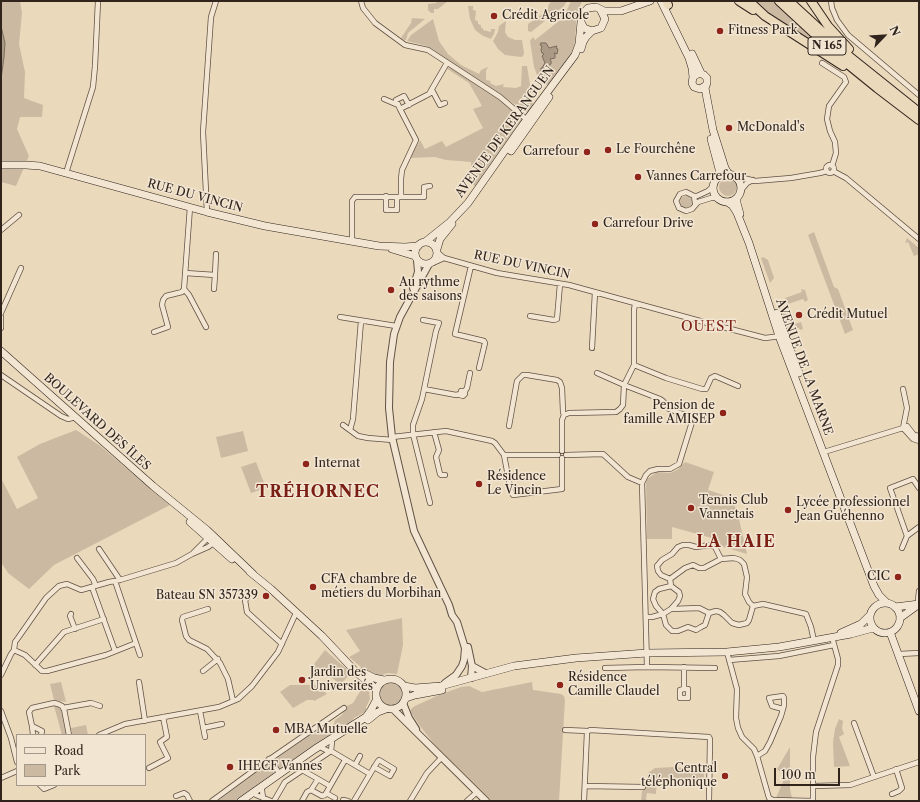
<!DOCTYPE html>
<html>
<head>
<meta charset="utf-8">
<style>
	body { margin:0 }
	#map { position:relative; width:920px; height:802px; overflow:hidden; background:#ebd9bc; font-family:"Libre Caslon Text",serif }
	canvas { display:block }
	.frame { position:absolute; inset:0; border:2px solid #30241d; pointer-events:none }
	.legend { position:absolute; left:16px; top:734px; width:130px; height:52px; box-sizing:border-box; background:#f2e6d3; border:1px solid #a4988a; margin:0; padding:5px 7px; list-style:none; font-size:12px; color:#30241d }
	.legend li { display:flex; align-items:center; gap:8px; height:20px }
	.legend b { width:20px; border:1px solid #a4988a }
	.north { position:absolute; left:864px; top:16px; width:40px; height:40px; -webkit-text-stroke:3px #f2e6d3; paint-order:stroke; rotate:65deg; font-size:11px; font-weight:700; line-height:16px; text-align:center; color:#30241d }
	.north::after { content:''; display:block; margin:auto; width:14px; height:18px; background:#30241d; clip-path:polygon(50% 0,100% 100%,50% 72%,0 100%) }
	.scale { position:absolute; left:774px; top:768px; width:66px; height:18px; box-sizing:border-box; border:2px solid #30241d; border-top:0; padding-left:5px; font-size:12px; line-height:14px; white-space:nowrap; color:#30241d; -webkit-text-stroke:3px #f2e6d3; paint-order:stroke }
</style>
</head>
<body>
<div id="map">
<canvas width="920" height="802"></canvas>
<div class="frame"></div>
<ul class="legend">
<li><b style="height:5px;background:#f2e6d3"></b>Road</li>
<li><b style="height:11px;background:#cbbaa1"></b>Park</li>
</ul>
<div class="north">N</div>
<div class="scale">100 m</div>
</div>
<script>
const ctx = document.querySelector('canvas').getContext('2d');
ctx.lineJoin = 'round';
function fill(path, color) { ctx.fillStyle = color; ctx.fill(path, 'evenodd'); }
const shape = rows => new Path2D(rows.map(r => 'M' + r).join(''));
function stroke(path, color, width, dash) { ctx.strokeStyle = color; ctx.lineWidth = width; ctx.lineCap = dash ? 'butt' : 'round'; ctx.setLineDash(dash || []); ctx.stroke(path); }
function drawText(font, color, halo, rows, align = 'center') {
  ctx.font = font + ' "Libre Caslon Text",serif'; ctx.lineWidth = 3; ctx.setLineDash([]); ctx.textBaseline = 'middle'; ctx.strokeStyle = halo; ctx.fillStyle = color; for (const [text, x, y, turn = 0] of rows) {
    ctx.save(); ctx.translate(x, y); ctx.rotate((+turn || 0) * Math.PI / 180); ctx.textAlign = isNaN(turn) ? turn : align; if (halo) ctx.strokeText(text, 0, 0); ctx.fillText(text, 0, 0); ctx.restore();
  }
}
fill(shape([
	[1,1,20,1,22,13,19,44,25,72,24,98,43,105,42,117,20,117,17,129,29,156,16,186,1,182,1,79,4,57,5,43,1,26],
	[438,1,448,1,438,9,434,9,434,13,431,13,428,10,428,4,436,3],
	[552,1,567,1,564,6,531,32,528,31,528,24,547,11,549,4],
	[571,1,582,1,577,13,574,50,550,85,542,84,539,80,534,67,530,41,533,37,535,40,559,21,558,18,567,10],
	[732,1,773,1,826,50,825,58],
	[468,6,473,6,473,10,476,11,475,20,478,21,478,24,481,25,481,28,483,28,483,30,491,32,491,29,495,29,494,34,491,39,483,36,475,30,470,19],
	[412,18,425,19,408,33,406,40,404,40,401,38,411,23],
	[433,19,439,41,448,54,461,65,479,74,481,70,488,67,486,71,486,80,491,81,490,83,496,86,504,84,503,87,516,88,521,86,522,66,527,66,533,103,533,107,528,113,427,46,407,41,411,35],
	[506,21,505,32,508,37,515,40,522,40,524,53,523,56,521,57,505,55,498,49,493,41,498,32,499,26],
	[452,67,501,100,522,119,476,187,472,184,471,162,446,160,435,157,410,158,420,140,425,149,442,141,446,147,483,128,473,109,482,106,469,83,446,68],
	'719 187a9 9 0 1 1 18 0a9 9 0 1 1-18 0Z',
	'680 202a6 6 0 1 1 12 0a6 6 0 1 1-12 0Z',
	[814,232,834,287,838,289,853,330,845,334,808,235],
	[907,238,919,248,919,254,914,256,908,242,905,243],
	[763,257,768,260,774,278,770,283,761,258],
	[801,289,805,290,808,300,805,302,803,299,788,304,785,298,802,292],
	[781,312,786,312,791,325,801,322,803,329,800,330,799,328,792,330,792,332,788,332,781,313],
	[76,430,99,445,170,505,54,565,29,589,8,573,1,562,1,478,17,509,38,498,17,457,40,444],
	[243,431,248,451,221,458,216,437],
	[256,462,266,488,251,493,241,467],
	[685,462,714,472,708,490,732,498,739,519,747,554,717,545,719,540,672,527,672,539,647,539,646,482,647,479,657,472,670,473,677,470],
	[402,618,403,645,397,674,388,673,379,676,362,668,349,657,360,651,346,630],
	[325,650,351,673,333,692,328,688,336,681,324,671,312,671,311,668],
	[61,682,66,702,54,700,50,684],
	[532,682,533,690,561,694,564,696,565,700,559,801,491,801,434,744,420,726,410,711,412,708,415,706,439,695,461,687,469,686,482,692],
	'379 694a12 12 0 1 1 24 0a12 12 0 1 1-24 0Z',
	[290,685,317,685,327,694,314,701,313,700,307,700,293,708,280,692],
	[364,685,369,691,370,699,366,707,367,711,354,718,350,725,282,769,278,768,273,761,324,725,330,726,334,724,335,720,342,715,347,706,353,703],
	[54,706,56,706,61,709,67,735,62,735],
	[839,719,843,721,842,728,844,734,839,737,850,766,834,767,833,742,835,729],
	[86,725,88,735,72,735,71,728],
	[790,747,790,789,792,798,776,798,785,777,777,769],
	[266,764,270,765,274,770,273,776,237,801,216,801],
	[675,767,689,769,704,768,704,779,703,781,694,780,690,778,660,778,657,780,656,794,647,793,646,798,647,801,641,801,642,791,645,789,648,773,655,768]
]), '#cbbaa1');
const water = shape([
	[1,26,5,43,4,57,1,79,1,26],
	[541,43,546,43,549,48,557,46,556,48,558,49,557,54,554,53,555,55,555,58,550,59,551,61,551,64,546,67,543,73,541,71,541,68,542,68,545,63,542,56,544,54,542,53,541,50,542,46,540,45,541,43]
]);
fill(water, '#ab9b86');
stroke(water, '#7a6b5c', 1);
const minor = shape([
	[361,1,363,8,375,23,405,45,428,50,500,97,526,119],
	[831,1,832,8,837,20,848,35,919,95],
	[822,63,844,77,846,82,829,106,827,119,830,131,835,142,836,153,832,166],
	[432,90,440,105,445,103],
	[384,99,398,105],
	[400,109,396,100,404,96,409,105],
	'826 169a4 4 0 1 1 8 0a4 4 0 1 1-8 0Z',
	[833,171,846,178,919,239],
	[66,173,93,87,95,66,98,1],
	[736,176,755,181,791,178,820,173,827,171],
	[742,189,747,183,753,180],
	[386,196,386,210,397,210,397,197],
	[694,196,697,196,708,191,713,186],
	[401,197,401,179,402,170,416,140,400,109,429,94,447,63],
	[695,203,694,196,686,192,680,194,676,201,679,208,686,211,692,209,698,202,711,198,717,198],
	[207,212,203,132,211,17,216,1],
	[1,230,19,215],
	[352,241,352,201,355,197,424,197,424,187,430,186],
	[437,252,444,258,497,273,569,285,711,324,765,338,781,336],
	[433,263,444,258],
	[471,266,455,334,484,341,485,343,479,368],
	[185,273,215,275,216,254],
	[184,289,189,295,206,327],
	[214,289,215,275],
	[635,304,634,310,634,365,666,378,702,389,706,389,711,378,715,376,738,386],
	[1,313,21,268],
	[530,316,554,320,557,319,560,284],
	[1,317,1,328],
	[340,317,396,326],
	[423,320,439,323,436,331,422,399,413,425,413,434,430,503],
	[154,332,168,327,162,305,163,300,166,296,182,292,184,289,190,207],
	[592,348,595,292],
	[597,373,624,385,660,399,663,401,669,409,688,416,692,422,679,464,670,469,658,469,650,471,646,475,642,483,647,667,605,668],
	[1,375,61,416,68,419,76,417],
	[424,389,456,395,460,394],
	[465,391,461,391,460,395,463,396,465,394,465,391,467,388,470,373],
	[343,425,358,436,368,438,393,440],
	[509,426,517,381,523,375,527,375,557,380,560,382,562,388,563,412,564,415],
	[903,428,913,439,919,441],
	[903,428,907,426,914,435,919,436],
	[350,430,353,419,361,321],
	[434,432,439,450,436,457,440,474,441,475,445,475],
	[392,437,446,431,492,441,495,443,504,455,511,492,513,495,562,489,562,458],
	[562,451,562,420,564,415,569,413,616,412,620,409,623,405,624,385,634,365],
	[824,452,903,428,907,408,903,389],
	[504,455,558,455],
	[566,455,603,454,628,477,642,483],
	[907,536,890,488,913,479,919,488],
	[902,548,907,536,919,527],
	[99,549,120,580],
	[193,553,209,537],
	[77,558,93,579,96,586],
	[670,579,661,575,658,571,657,566,662,560,672,554,678,547,683,545,689,545,696,547,710,545,715,547,721,559],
	[115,581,140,655],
	[671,586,659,589,655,592,653,599,656,606,663,614,666,625,672,631,678,631,688,627,696,630,701,627,705,625,709,613],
	[92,587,115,651],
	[919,591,918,600,919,602],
	[247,598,245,600,247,612,282,644],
	[208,609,183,617,182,620,186,636,189,640,207,649,220,663,228,679,233,701],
	[671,609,699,608,709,613,716,611,720,612,724,615,732,623,739,625,747,623,749,620,753,606],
	[71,614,70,616,75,629],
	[646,617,652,617,663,614,671,609,678,601,680,596,679,592,671,586,670,579,685,568,693,565,699,568,704,568,721,559,734,558,740,560,744,564,747,577,745,594,749,602,753,606,763,604,806,614,811,627,814,641],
	[14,650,25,655,42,671,47,671,106,655,136,643],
	[727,652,737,689,736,718,738,728,742,737,754,749,757,756,769,798,773,800,813,801],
	[899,654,919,653],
	[729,660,779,656,834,645],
	[35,665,64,632,104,619],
	[647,667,715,668],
	[684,667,684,689],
	[203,671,218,659],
	[1,675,11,654,14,650,15,642,18,638,46,598,59,586,67,584,81,590,109,582,120,580,176,563,192,554,208,547,216,541],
	[139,682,145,721],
	[684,689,688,689,688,698,680,698,680,690,684,689],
	[63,708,91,703,100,706],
	[1,711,11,738,17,762],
	[200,711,205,737],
	[854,723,874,777],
	[32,726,29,712,32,708,54,703,58,704,62,706,64,709,69,735],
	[203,728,222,724],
	[565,730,588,731],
	[33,735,32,726,42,731,41,735],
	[99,735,125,724,219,707,238,699,252,686,278,652,296,613],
	[322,748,328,751,331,751,370,774,378,761,379,760,394,769,390,776,374,767],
	[757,756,765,751,770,742,778,723,781,716,783,709,784,705,784,698,783,696,769,698,772,706,783,709],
	[269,759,280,774],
	[355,765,360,756],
	[149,768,168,758,160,742,167,737,163,717],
	[302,770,318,779],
	[1,778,17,771],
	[40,785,44,789,54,785],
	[330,786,318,779,311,790,322,796,325,795,345,760],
	[585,786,643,787],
	[813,786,850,785,919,762],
	[255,790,256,795,271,801],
	[262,790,263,798],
	[326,793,335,798],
	[892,794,899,791,902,788,896,769],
	[176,796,184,793,187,795,190,801],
	[343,800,348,801],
	[212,801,257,768,344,708],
	[274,801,285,782,331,751,332,742],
	[302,801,307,792,311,790],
	[354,801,370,774],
	[410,801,427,773,442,757],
	[467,801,477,792],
	[584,801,587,732,590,730,709,737,710,739,709,801],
	[813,801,813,757,816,732,838,665,838,659,832,637]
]);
const tertiary = shape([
	[429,264,400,317,394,334,390,362,389,408,392,437,414,531,449,605,452,615,457,622,465,648,464,660,462,666,456,675,445,683],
	[413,288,418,272,417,260],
	[468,647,472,666,471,678],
	[472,666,485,673],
	[403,703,409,718,416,729],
	[393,709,486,801]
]);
const secondary = shape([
	[661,1,689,58,692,68,693,77],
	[601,11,605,19,601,28,592,31,584,28,581,22,581,15,588,8,596,7,604,11,621,11,650,1],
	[581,49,583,42,586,37,592,31],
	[692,54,701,73],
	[705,86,700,89,694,87,692,83,693,77,699,73,704,75,707,78,707,83,705,88,713,130,725,168,728,173],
	[711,139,719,169,719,176],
	[511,151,549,97],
	[1,165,26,165,40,166,207,212,265,226,379,246,405,247,418,246],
	'713 188a14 14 0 1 1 28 0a14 14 0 1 1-28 0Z',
	[737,198,737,203,740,214],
	[727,202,732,205,737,213,749,243,779,336,874,586,879,595,887,603],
	'415 253a11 11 0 1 1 22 0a11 11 0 1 1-22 0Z',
	[425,242,450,222,468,203,522,126,575,55,579,44,581,22],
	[392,249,415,256],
	[437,249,440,239,452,224],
	[777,313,799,373],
	[1,351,153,486,207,530,253,574],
	[190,522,232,559],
	[250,572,271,589,322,636,354,670,376,689],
	'870 618a15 15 0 1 1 30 0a15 15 0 1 1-30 0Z',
	[895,607,919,604],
	[900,618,918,605],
	[890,632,919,711],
	[841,633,861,624,869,616],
	[362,672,374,678,384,680],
	'376 694a15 15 0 1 1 30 0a15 15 0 1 1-30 0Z',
	[404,686,415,688,441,686,514,666,576,658,647,653,727,652,779,647,851,634,873,628],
	[406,698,415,695,442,690],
	[368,720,378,712,386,709],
	[241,801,315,749,366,717,371,710,377,699]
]);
const trunk = shape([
	[666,1,668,5],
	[739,1,753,10],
	[749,1,765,16,843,66],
	[779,1,845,62,877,88,919,120],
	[789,1,850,57,919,112],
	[811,1,828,26,849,49]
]);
stroke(minor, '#5f5145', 6);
stroke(tertiary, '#5f5145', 8);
stroke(secondary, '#30241d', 8);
stroke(trunk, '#30241d', 10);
stroke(minor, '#f2e6d3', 4.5);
stroke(tertiary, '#f2e6d3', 6);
stroke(secondary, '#f2e6d3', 7);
stroke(trunk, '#ebd9bc', 8);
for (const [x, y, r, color] of [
	[494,16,4,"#8f2418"],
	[720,31,4,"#8f2418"],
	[729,128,4,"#8f2418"],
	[608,150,4,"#8f2418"],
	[587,152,4,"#8f2418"],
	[638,177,4,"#8f2418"],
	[595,224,4,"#8f2418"],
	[391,290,4,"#8f2418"],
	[799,315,4,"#8f2418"],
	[723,413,4,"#8f2418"],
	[306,464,4,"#8f2418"],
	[479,484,4,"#8f2418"],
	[691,508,4,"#8f2418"],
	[788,510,4,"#8f2418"],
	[898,577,4,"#8f2418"],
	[313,587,4,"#8f2418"],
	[266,596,4,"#8f2418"],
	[302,680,4,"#8f2418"],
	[560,685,4,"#8f2418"],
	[276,730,4,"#8f2418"],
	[230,767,4,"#8f2418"],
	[725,776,4,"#8f2418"]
]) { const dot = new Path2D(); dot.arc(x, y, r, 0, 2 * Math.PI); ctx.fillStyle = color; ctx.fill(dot); stroke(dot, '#f2e6d3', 1.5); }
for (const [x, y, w] of [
	[827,46,38]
]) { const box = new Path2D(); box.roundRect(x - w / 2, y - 9, w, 18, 3); ctx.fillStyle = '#f2e6d3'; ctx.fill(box); stroke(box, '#30241d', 1); }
drawText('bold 11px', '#30241d', null, [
	["N 165",827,46]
]);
drawText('12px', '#30241d', '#f2e6d3', [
	["Crédit Agricole",502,16],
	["Fitness Park",728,31],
	["McDonald's",737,128],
	["Le Fourchêne",616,150],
	["Carrefour",579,152,"right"],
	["Vannes Carrefour",646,177],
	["Carrefour Drive",603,224],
	["Au rythme",399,283],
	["des saisons",399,297],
	["Crédit Mutuel",807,315],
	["Pension de",715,406,"right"],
	["famille AMISEP",715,420,"right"],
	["Internat",314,464],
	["Résidence",487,477],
	["Le Vincin",487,491],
	["Tennis Club",699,501],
	["Vannetais",699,515],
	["Lycée professionnel",796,503],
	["Jean Guéhenno",796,517],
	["CIC",890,577,"right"],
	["CFA chambre de",321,580],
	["métiers du Morbihan",321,594],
	["Bateau SN 357339",258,596,"right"],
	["Jardin des",310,673],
	["Universités",310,687],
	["Résidence",568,678],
	["Camille Claudel",568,692],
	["MBA Mutuelle",284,730],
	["IHECF Vannes",238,767],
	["Central",717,769,"right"],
	["téléphonique",717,783,"right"]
], 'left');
drawText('12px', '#30241d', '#f2e6d3', [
	["AVENUE DE KERANGUEN",505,132,-54],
	["RUE DU VINCIN",195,196,15],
	["RUE DU VINCIN",522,265,12],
	["AVENUE DE LA MARNE",804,367,70],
	["BOULEVARD DES ÎLES",97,422,42]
]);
ctx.letterSpacing = '1px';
drawText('14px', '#7a1f14', '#f2e6d3', [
	["OUEST",709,327]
]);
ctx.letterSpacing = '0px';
ctx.letterSpacing = '1px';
drawText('bold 16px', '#7a1f14', '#f2e6d3', [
	["TRÉHORNEC",318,492],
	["LA HAIE",736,542]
]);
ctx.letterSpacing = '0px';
</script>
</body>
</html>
